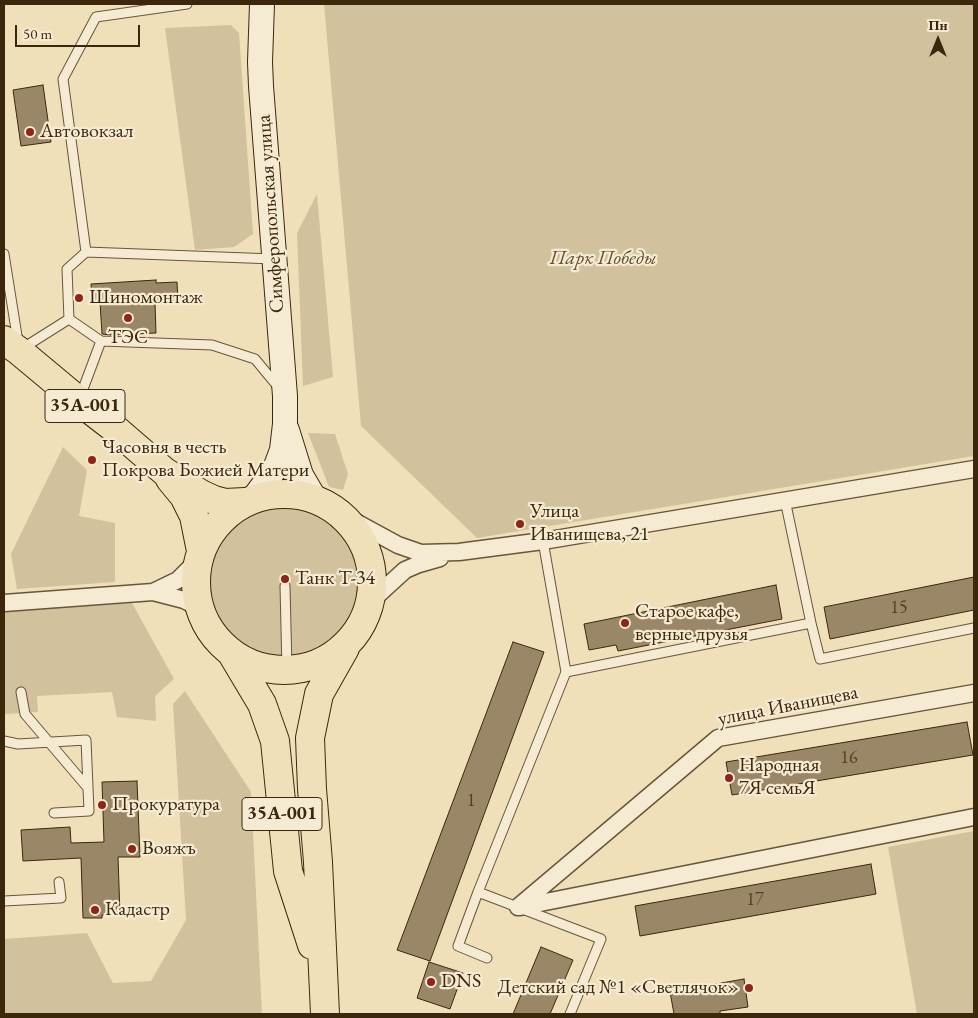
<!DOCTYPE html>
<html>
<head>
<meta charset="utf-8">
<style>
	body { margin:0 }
	#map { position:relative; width:978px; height:1018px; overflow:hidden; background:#f0e0ba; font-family:"EB Garamond",serif }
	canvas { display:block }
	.frame { position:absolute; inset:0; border:5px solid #3c270d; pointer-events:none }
	.north { position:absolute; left:913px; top:15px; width:50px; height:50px; -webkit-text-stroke:4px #f5ebd2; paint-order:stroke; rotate:0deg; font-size:14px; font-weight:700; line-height:20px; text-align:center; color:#3c270d }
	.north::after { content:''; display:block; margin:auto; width:18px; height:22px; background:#3c270d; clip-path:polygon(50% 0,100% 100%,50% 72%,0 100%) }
	.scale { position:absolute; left:15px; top:25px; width:125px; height:22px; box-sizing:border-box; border:2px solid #3c270d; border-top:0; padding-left:6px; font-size:15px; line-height:18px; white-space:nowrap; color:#3c270d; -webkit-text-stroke:4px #f5ebd2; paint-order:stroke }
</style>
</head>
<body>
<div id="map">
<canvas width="978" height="1018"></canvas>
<div class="frame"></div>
<div class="north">Пн</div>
<div class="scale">50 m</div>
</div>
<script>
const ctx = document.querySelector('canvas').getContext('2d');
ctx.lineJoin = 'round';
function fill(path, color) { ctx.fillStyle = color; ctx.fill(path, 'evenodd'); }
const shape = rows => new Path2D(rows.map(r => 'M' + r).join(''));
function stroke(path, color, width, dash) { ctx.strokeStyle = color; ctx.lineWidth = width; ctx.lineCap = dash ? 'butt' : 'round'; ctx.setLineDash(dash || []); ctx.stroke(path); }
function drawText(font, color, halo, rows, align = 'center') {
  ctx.font = font + ' "EB Garamond",serif'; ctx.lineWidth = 4.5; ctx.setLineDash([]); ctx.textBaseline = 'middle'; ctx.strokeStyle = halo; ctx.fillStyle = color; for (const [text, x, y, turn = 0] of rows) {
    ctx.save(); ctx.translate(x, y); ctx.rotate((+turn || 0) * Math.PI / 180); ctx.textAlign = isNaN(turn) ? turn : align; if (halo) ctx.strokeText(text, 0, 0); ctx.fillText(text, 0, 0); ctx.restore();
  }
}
fill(shape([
	[324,4,974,4,974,456,477,538,361,426],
	[231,25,239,33,253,234,234,247,195,250,165,28],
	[317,194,333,377,303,386,297,233],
	[308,433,335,434,348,474,343,490,329,487],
	[63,447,87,470,79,516,115,523,115,582,17,589,11,554],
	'208 581a75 75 0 1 1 150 0a75 75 0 1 1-150 0Z',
	[132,603,174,679,155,696,156,721,117,717,112,692,37,696,38,712,4,714,4,611],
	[185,691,251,792,262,1014,4,1014,4,939,87,933,113,983,151,981,186,920,173,704],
	[974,831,974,1014,917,1014,888,847]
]), '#d1c19d');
const building = shape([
	[43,85,51,142,21,146,13,90,43,85],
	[156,280,156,283,177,282,178,302,155,303,156,333,111,335,102,334,100,302,92,302,91,284,156,280],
	[974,577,974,610,830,639,824,607,974,577],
	[776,585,782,619,618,651,616,645,589,650,584,624,776,585],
	[513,642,544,652,430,961,397,950,513,642],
	[967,722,973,755,732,795,726,762,967,722],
	[137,781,140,857,118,857,120,915,102,915,102,918,83,918,81,858,23,861,21,830,70,827,71,843,104,842,102,782,137,781],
	[871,864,876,894,640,936,635,906,871,864],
	[541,947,573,960,550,1014,513,1014,541,947],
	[429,962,463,973,450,1009,417,998,429,962],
	[744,979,748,1007,720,1011,720,1014,674,1014,670,992,744,979]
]);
fill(building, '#9a8767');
stroke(building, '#3c270d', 1);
const service = shape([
	[187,4,96,17,63,79,86,252,274,259],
	[4,254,18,342],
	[101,341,212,345,255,359,279,388],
	[23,348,69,319],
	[80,397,101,341,69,319,67,269,86,252],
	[543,541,566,672,811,623,785,500],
	[285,586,287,670],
	[811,623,820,659,974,628],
	[21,692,25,714,88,788],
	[4,741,18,744,86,740,89,811,54,813],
	[478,892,601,939,570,1014],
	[4,901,61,898,59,882],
	[487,958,458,946,478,892,566,672]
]);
const minor = shape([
	[341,514,398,545,421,553,459,552,543,541,974,469],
	[153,592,178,580,198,560],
	[370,602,405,570,419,564,440,558],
	[4,603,153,592,184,600,194,605,202,615],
	[518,907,718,738,974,693],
	[520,907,974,817]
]);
const secondary = shape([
	[287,430,301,475,315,499],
	[253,499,275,469,282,450,285,424,285,396,261,86,260,62,262,4]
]);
const trunk = shape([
	[4,340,19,351,79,401,114,428,165,472,201,494,214,500,225,503,245,502],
	[170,479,184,496,194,516,201,551],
	'196 582a88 88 0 1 1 176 0a88 88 0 1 1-176 0Z',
	[231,652,262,704,275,741,288,871,312,945],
	[325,1014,318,862,312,789,310,738,319,694,345,648]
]);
stroke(service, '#695538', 11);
stroke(minor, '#695538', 19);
stroke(secondary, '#3c270d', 26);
stroke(trunk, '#3c270d', 30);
stroke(service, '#f5ebd2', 9);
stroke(minor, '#f5ebd2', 16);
stroke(secondary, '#f5ebd2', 24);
stroke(trunk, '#f0e0ba', 28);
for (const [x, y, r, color] of [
	[30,132,5,"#8f2418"],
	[79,298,5,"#8f2418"],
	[128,318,5,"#8f2418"],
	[92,460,5,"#8f2418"],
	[520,524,5,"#8f2418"],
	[285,579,5,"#8f2418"],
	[625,623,5,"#8f2418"],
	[729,778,5,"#8f2418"],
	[102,805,5,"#8f2418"],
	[132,849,5,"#8f2418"],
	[95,910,5,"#8f2418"],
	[431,982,5,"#8f2418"],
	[749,988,5,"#8f2418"]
]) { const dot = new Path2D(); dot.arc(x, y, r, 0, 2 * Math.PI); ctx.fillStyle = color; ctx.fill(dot); stroke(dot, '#f5ebd2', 2); }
drawText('18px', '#543f24', null, [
	["15",899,608],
	["16",849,758],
	["1",471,801],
	["17",755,900]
]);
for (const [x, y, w] of [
	[85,406,80],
	[282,814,80]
]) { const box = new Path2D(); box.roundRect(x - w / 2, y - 16.5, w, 33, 4); ctx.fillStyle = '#f5ebd2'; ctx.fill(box); stroke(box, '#3c270d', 1); }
drawText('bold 19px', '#3c270d', null, [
	["35А-001",85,406],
	["35А-001",282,814]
]);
drawText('20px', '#3c270d', '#f5ebd2', [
	["Автовокзал",40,132],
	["Шиномонтаж",89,298],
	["ТЭС",128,338,"center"],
	["Часовня в честь",102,448],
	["Покрова Божией Матери",102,471],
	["Улица",530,512],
	["Иванищева, 21",530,535],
	["Танк Т-34",295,579],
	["Старое кафе,",635,612],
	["верные друзья",635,635],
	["Народная",739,766],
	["7Я семьЯ",739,789],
	["Прокуратура",112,805],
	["Вояжъ",142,849],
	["Кадастр",105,910],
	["DNS",441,982],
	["Детский сад №1 «Светлячок»",739,988,"right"]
], 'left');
drawText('20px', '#3c270d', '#f5ebd2', [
	["Симферопольская улица",271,214,-94],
	["улица Иванищева",788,706,-11]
]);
drawText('italic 20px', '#614e31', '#f5ebd2', [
	["Парк Победы",603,259]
]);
</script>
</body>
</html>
